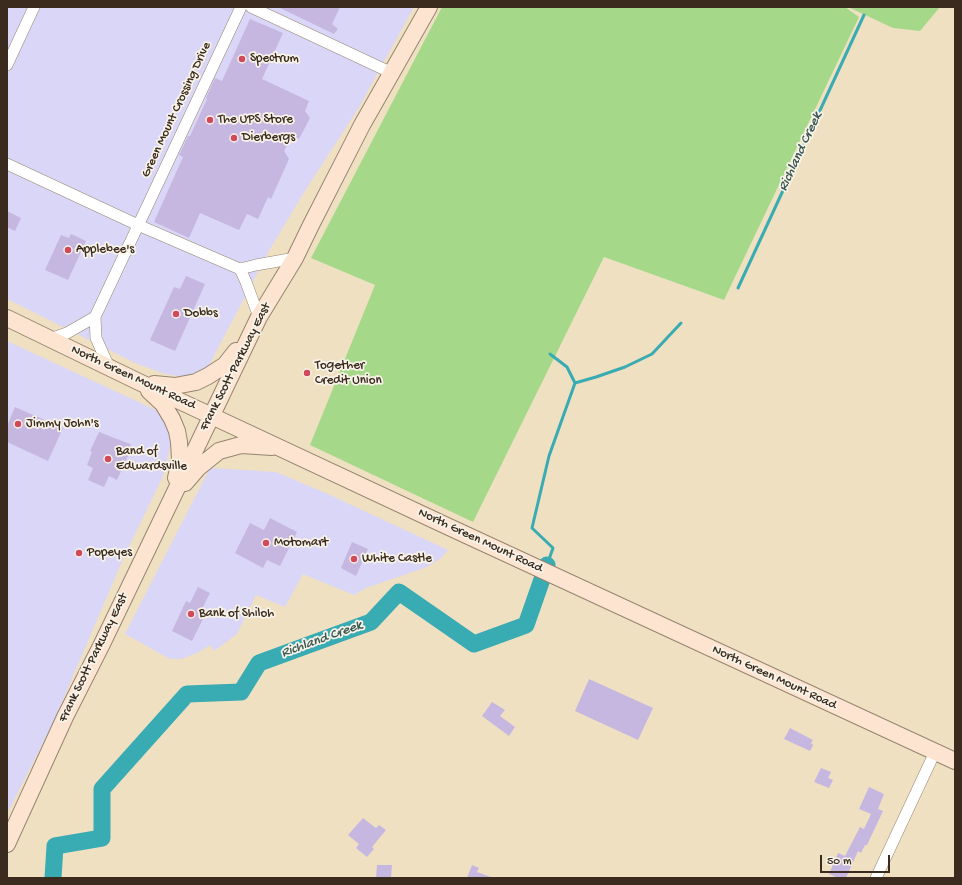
<!DOCTYPE html>
<html>
<head>
<meta charset="utf-8">
<style>
	body { margin:0 }
	#map { position:relative; width:962px; height:885px; overflow:hidden; background:#efe0c2; font-family:"Gochi Hand",sans-serif }
	canvas { display:block }
	.frame { position:absolute; inset:0; border:8px solid #3b2a1e; pointer-events:none }
	.scale { position:absolute; left:820px; top:855px; width:70px; height:18px; box-sizing:border-box; border:2px solid #3b2a1e; border-top:0; padding-left:5px; font-size:12px; line-height:14px; white-space:nowrap; color:#3b2a1e; -webkit-text-stroke:3px #f7f3e8; paint-order:stroke }
</style>
</head>
<body>
<div id="map">
<canvas width="962" height="885"></canvas>
<div class="frame"></div>
<div class="scale">50 m</div>
</div>
<script>
const ctx = document.querySelector('canvas').getContext('2d');
ctx.lineJoin = 'round';
function fill(path, color) { ctx.fillStyle = color; ctx.fill(path, 'evenodd'); }
const shape = rows => new Path2D(rows.map(r => 'M' + r).join(''));
function stroke(path, color, width, dash) { ctx.strokeStyle = color; ctx.lineWidth = width; ctx.lineCap = dash ? 'butt' : 'round'; ctx.setLineDash(dash || []); ctx.stroke(path); }
function drawText(font, color, halo, rows, align = 'center') {
  ctx.font = font + ' "Gochi Hand",sans-serif'; ctx.lineWidth = 3.5; ctx.setLineDash([]); ctx.textBaseline = 'middle'; ctx.strokeStyle = halo; ctx.fillStyle = color; for (const [text, x, y, turn = 0] of rows) {
    ctx.save(); ctx.translate(x, y); ctx.rotate((+turn || 0) * Math.PI / 180); ctx.textAlign = isNaN(turn) ? turn : align; if (halo) ctx.strokeText(text, 0, 0); ctx.fillText(text, 0, 0); ctx.restore();
  }
}
fill(shape([
	[7,7,414,7,358,109,303,194,269,251,207,369,200,375,186,377,165,374,135,363,7,299],
	[7,341,158,411,168,421,171,444,163,476,123,559,53,723,7,814],
	[210,468,276,472,330,495,448,550,440,559,427,567,366,588,354,595,303,574,285,607,256,595,237,634,214,651,210,645,199,652,182,659,170,659,125,634]
]), '#dad6f7');
fill(shape([
	[442,7,845,7,859,17,724,300,604,257,473,522,310,445,375,285,311,258],
	[848,7,940,7,920,31,893,28]
]), '#a5d989');
stroke(shape([
	[738,288,864,15],
	[550,354,567,367,575,383],
	[575,383,596,377,625,367,652,354,681,323],
	[547,565,553,548,532,528,549,456,575,383]
]), '#39abb2', 3);
stroke(shape([
	[53,878,55,846,102,838,102,789,187,694,241,692,259,663,371,622,399,592,474,644,526,625,547,565]
]), '#39abb2', 17);
fill(shape([
	[278,7,340,7,332,24,338,29,334,34],
	[250,19,283,33,262,79,309,101,305,111,310,118,299,139,292,135,284,151,289,159,271,199,268,197,258,219,247,214,239,230,200,213,189,238,154,222,183,157,179,155,188,136,190,136,207,99,206,98,215,78,222,81],
	[7,211,21,218,15,231,7,227],
	[71,234,86,241,68,280,45,270,61,235,69,238],
	[186,276,205,284,175,351,150,340,174,287,180,289],
	[15,407,63,428,48,461,7,442,7,426],
	[99,432,130,444,132,447,117,480,109,476,104,487,88,480,93,468,87,465,92,452,90,451],
	[270,518,297,532,280,566,267,560,263,568,235,553,250,523,264,530],
	[352,542,368,549,356,576,341,568],
	[198,587,210,593,202,609,207,611,192,641,172,631,186,601,190,603],
	[589,679,653,708,638,740,575,711],
	[492,702,505,710,500,716,515,727,509,736,482,716],
	[790,728,813,740,811,743,813,745,810,751,784,739],
	[821,768,831,772,828,778,833,780,829,788,814,782],
	[869,787,884,794,878,809,883,811,867,845,865,845,861,853,858,851,846,878,838,878,829,874,838,853,845,856,860,827,864,829,871,814,859,809],
	[363,818,376,828,379,825,386,830,372,847,374,849,367,857,356,848,359,844,348,835],
	[377,865,392,865,391,878,376,878],
	[472,865,479,868,477,872,491,877,491,878,467,878]
]), '#c6b7e1');
const street = shape([
	[251,7,392,73],
	[7,65,34,7],
	[7,164,138,225,240,269,246,282,259,317],
	[240,269,256,265,295,258],
	[50,339,67,333,95,317],
	[109,367,96,338,95,317,241,7],
	[876,878,935,752]
]);
const secondary = shape([
	[7,318,139,382,449,527,955,761],
	[154,384,175,386,196,382,208,376,225,365,236,351],
	[149,391,163,404,172,419,177,431,179,442,180,460,176,478],
	[185,483,198,468,219,451,241,445,272,447],
	[7,844,65,717,102,644,259,317,295,258,311,225,362,125,429,7]
]);
stroke(street, '#958570', 12);
stroke(secondary, '#958570', 18);
stroke(street, '#fff', 11);
stroke(secondary, '#fde4d1', 16);
for (const [x, y, r, color] of [
	[242,59,4,"#d1495b"],
	[210,120,4,"#d1495b"],
	[234,138,4,"#d1495b"],
	[68,250,4,"#d1495b"],
	[176,314,4,"#d1495b"],
	[307,373,4,"#d1495b"],
	[18,424,4,"#d1495b"],
	[108,459,4,"#d1495b"],
	[266,543,4,"#d1495b"],
	[79,553,4,"#d1495b"],
	[354,559,4,"#d1495b"],
	[191,614,4,"#d1495b"]
]) { const dot = new Path2D(); dot.arc(x, y, r, 0, 2 * Math.PI); ctx.fillStyle = color; ctx.fill(dot); stroke(dot, '#f7f3e8', 1.5); }
drawText('13px', '#3b2a1e', '#f7f3e8', [
	["Spectrum",250,59],
	["The UPS Store",218,120],
	["Dierbergs",242,138],
	["Applebee's",76,250],
	["Dobbs",184,314],
	["Together",315,366],
	["Credit Union",315,381],
	["Jimmy John's",26,424],
	["Band of",116,452],
	["Edwardsville",116,467],
	["Motomart",274,543],
	["Popeyes",87,553],
	["White Castle",362,559],
	["Bank of Shiloh",199,614]
], 'left');
drawText('13px', '#3b2a1e', '#f7f3e8', [
	["Green Mount Crossing Drive",177,110,-65],
	["Frank Scott Parkway East",236,367,-63],
	["North Green Mount Road",133,378,25],
	["North Green Mount Road",480,541,25],
	["Frank Scott Parkway East",94,658,-64],
	["North Green Mount Road",774,678,25]
]);
drawText('italic 14px', '#3a5752', '#f7f3e8', [
	["Richland Creek",801,152,-65],
	["Richland Creek",322,640,-20]
]);
</script>
</body>
</html>
